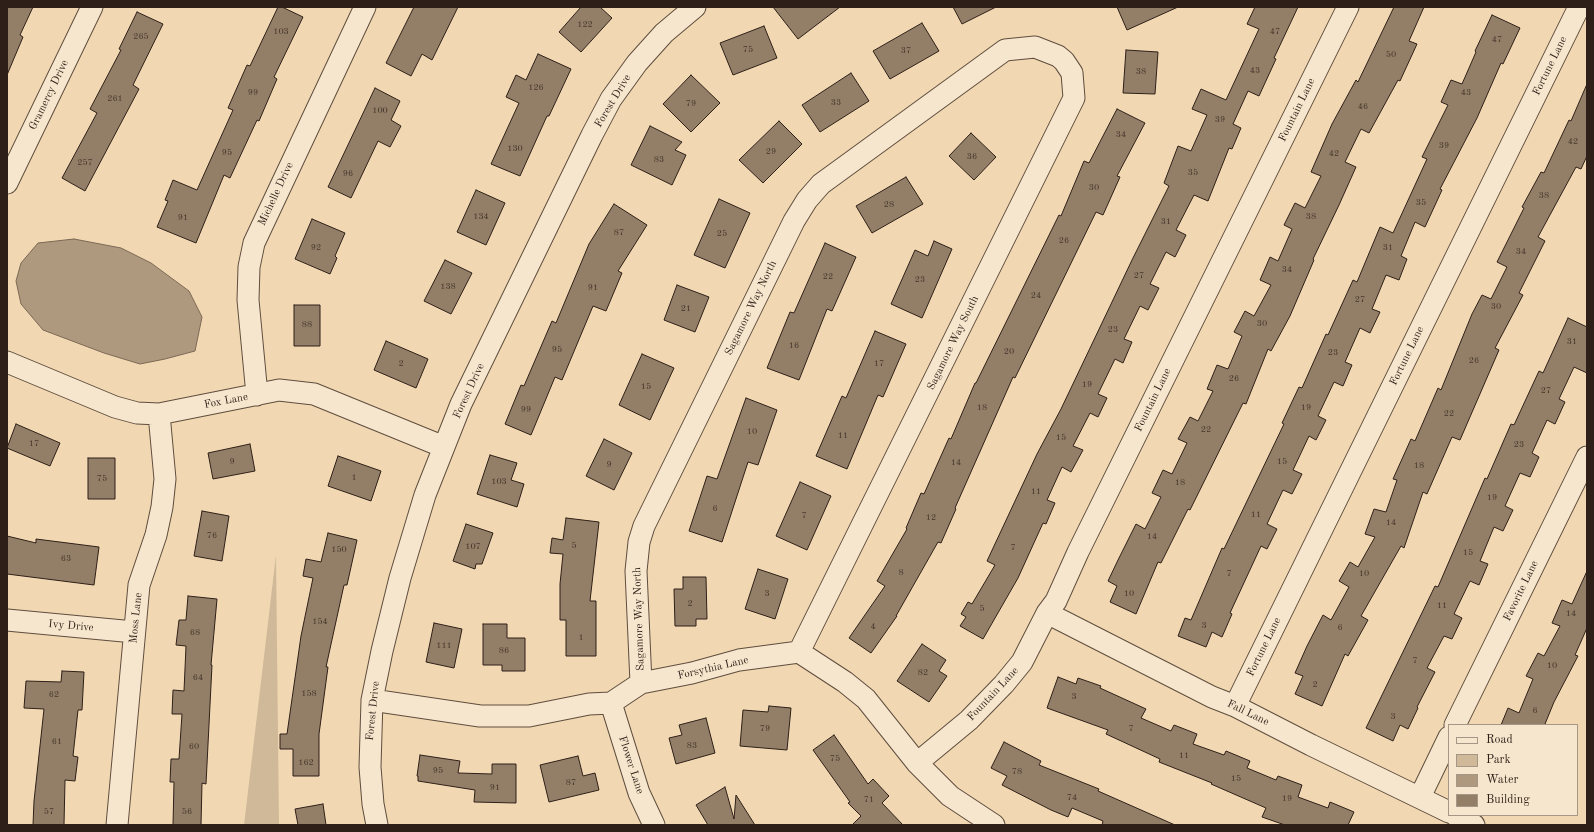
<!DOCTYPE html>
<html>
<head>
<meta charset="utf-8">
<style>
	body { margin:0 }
	#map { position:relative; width:1594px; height:832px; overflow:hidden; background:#f1d8b2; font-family:"Old Standard TT",serif }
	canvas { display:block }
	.frame { position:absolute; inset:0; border:8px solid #2e1f18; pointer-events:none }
	.legend { position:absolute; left:1448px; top:724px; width:130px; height:92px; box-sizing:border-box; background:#f6e6cd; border:1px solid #a69685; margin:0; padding:5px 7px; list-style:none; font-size:12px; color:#2e1f18 }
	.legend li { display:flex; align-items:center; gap:8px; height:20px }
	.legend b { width:20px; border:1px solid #a69685 }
</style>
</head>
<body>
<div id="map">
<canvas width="1594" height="832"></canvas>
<div class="frame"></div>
<ul class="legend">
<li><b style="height:5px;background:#f6e6cd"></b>Road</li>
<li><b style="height:11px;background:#d0b998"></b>Park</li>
<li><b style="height:11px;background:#af997e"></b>Water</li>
<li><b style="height:11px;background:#937f68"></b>Building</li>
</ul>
</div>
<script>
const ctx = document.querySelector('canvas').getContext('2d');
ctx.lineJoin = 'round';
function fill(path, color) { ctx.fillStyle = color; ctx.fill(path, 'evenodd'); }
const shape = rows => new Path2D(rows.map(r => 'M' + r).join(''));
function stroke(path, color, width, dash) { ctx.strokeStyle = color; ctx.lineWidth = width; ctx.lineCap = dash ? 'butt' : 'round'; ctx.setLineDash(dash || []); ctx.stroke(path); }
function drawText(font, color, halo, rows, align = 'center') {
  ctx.font = font + ' "Old Standard TT",serif'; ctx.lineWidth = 4; ctx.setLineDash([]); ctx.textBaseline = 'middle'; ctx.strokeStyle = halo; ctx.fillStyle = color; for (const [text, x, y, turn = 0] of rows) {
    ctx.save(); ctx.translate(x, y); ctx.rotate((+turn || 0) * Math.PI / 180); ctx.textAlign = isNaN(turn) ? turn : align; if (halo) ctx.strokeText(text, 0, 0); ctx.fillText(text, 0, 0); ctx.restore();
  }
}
fill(shape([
	[276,555,279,825,244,825]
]), '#d0b998');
const water = shape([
	[74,239,121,248,151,263,189,291,202,317,195,351,165,359,140,364,104,353,43,330,21,304,16,281,21,263,38,243,74,239]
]);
fill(water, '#af997e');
stroke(water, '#7b6855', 1);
const building = shape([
	[7,7,33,7,20,35,23,37,7,75,7,7],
	[278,7,282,7,303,17,274,77,277,79,259,121,257,120,230,178,224,175,196,243,157,227,168,201,165,200,173,180,197,190,233,110,228,108,247,65,250,66,278,7],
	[414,7,458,7,432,60,422,54,411,76,386,63,414,7],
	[581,7,600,7,612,18,581,52,559,32,581,7],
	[773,7,840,7,798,39,773,7],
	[953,7,996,7,962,24,953,7],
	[1117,7,1178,7,1127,30,1117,7],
	[1255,7,1298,7,1274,58,1276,59,1259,96,1248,91,1233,124,1241,128,1232,149,1229,148,1208,201,1194,195,1176,230,1186,235,1175,257,1166,252,1150,284,1159,288,1148,310,1140,306,1124,339,1132,342,1123,363,1115,359,1098,394,1107,398,1098,417,1090,413,1073,446,1083,450,1071,472,1062,467,1047,500,1055,503,1046,524,1043,523,1018,578,983,639,960,626,966,617,961,614,968,602,972,604,995,565,987,561,1037,454,1061,409,1132,260,1169,186,1164,183,1178,146,1191,151,1207,115,1192,109,1201,89,1226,100,1259,29,1247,24,1255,7],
	[1394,7,1424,7,1409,41,1417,44,1400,81,1398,80,1369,133,1361,129,1345,162,1356,167,1339,205,1313,259,1314,260,1290,316,1271,351,1268,349,1246,404,1243,403,1190,510,1188,509,1161,563,1158,562,1136,614,1110,602,1117,586,1108,581,1118,560,1136,524,1145,529,1161,497,1152,493,1163,470,1172,474,1187,443,1178,439,1190,417,1198,421,1213,391,1207,389,1217,365,1228,369,1242,336,1234,332,1245,311,1254,316,1271,285,1260,280,1270,257,1278,261,1292,229,1284,225,1295,203,1305,208,1321,176,1311,172,1332,124,1356,80,1358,82,1394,7],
	[137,12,163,24,133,85,139,89,85,191,62,178,97,113,90,109,121,50,119,49,137,12],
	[1492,15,1520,28,1503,64,1501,63,1477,118,1440,189,1442,190,1425,227,1415,222,1401,256,1407,259,1399,280,1386,275,1372,309,1380,312,1370,333,1360,328,1345,362,1352,365,1343,386,1334,382,1318,416,1326,420,1316,440,1309,436,1293,470,1302,474,1292,494,1283,490,1267,524,1277,529,1267,549,1261,546,1230,613,1232,614,1222,637,1212,632,1206,647,1178,636,1185,618,1191,620,1222,548,1224,549,1284,424,1282,423,1299,387,1302,388,1326,334,1328,335,1353,280,1357,282,1380,227,1393,233,1427,159,1422,157,1448,105,1441,102,1451,80,1462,84,1476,52,1475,51,1492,15],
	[922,23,939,51,890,79,873,51,922,23],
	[764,26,777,58,733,75,720,43,764,26],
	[1126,50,1158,52,1155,94,1123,93,1126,50],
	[538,54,571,69,549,116,547,116,520,176,491,164,519,103,506,97,516,75,526,80,538,54],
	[851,73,869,101,820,132,802,105,851,73],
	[691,75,720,103,691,132,663,104,691,75],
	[1587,84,1587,156,1581,169,1576,167,1538,237,1545,241,1519,293,1523,295,1495,348,1499,350,1460,440,1452,437,1427,494,1423,492,1404,548,1401,546,1361,616,1368,620,1348,656,1345,654,1322,706,1295,694,1303,676,1295,673,1307,646,1323,615,1331,620,1349,587,1339,581,1350,562,1358,567,1375,537,1365,534,1374,509,1386,512,1397,480,1393,479,1411,439,1415,441,1438,388,1441,390,1472,314,1482,295,1491,299,1507,267,1497,262,1524,208,1522,207,1541,172,1544,173,1569,120,1571,121,1587,84],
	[375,88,400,101,391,120,401,126,390,147,378,141,351,198,328,187,375,88],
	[1117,109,1145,123,1117,176,1120,177,1103,215,1096,212,1015,378,1013,377,955,508,956,509,941,543,938,542,896,616,897,616,871,653,849,638,885,586,877,581,907,529,906,528,921,493,924,494,949,438,951,439,975,383,976,383,1059,215,1061,216,1084,161,1089,163,1117,109],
	[779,121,802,144,763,183,739,160,779,121],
	[650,126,682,142,675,150,686,155,672,185,631,165,650,126],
	[971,133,996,157,974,180,949,156,971,133],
	[906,177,923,204,872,233,856,206,906,177],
	[476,190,505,203,486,245,457,232,476,190],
	[719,199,750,213,725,268,694,255,719,199],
	[614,204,647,225,618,271,622,273,606,311,593,306,562,380,555,377,531,435,505,424,521,385,524,386,552,321,556,323,589,244,614,204],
	[312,219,345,233,335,256,337,258,330,274,295,259,312,219],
	[934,241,952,249,922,318,891,304,915,250,928,256,934,241],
	[825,243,856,257,832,311,827,309,799,380,767,368,790,312,794,313,825,243],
	[445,260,472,273,451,314,424,301,445,260],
	[677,285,709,297,695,332,664,320,677,285],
	[294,305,320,305,320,346,294,346,294,305],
	[1568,318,1587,327,1587,373,1574,367,1559,399,1565,402,1555,424,1547,420,1532,453,1539,457,1530,477,1520,473,1505,506,1513,510,1503,531,1494,527,1480,561,1488,564,1479,585,1470,581,1454,614,1462,618,1452,639,1444,636,1427,668,1435,672,1417,707,1418,708,1408,729,1400,725,1393,741,1366,728,1435,586,1438,587,1485,478,1487,479,1511,424,1514,425,1539,371,1543,373,1568,318],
	[875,331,906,344,883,397,878,395,847,469,816,456,842,396,846,398,875,331],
	[386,341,428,359,416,388,374,370,386,341],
	[642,354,674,368,650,420,619,405,642,354],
	[746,398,777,410,758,465,748,462,722,542,689,531,707,476,717,479,746,398],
	[16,424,60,443,50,466,7,448,16,424],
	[604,439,632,453,614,490,586,476,604,439],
	[250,444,255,471,213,479,208,453,250,444],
	[490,455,517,463,511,480,524,484,517,507,477,494,490,455],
	[338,456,381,471,371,501,328,486,338,456],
	[88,458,115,458,115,499,88,499,88,458],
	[800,482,831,496,807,550,776,536,800,482],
	[202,511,229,516,222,561,194,556,202,511],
	[566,518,599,522,590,601,596,601,596,656,566,656,566,620,560,620,560,584,563,554,550,553,552,538,563,540,566,518],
	[466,524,493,533,482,564,476,564,475,569,453,561,466,524],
	[328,533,357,540,347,585,344,585,326,667,328,667,319,734,319,776,293,776,293,749,280,749,280,734,287,734,301,636,313,578,303,576,306,559,321,562,328,533],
	[7,536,36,543,36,539,99,547,94,585,7,574,7,536],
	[758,569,788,579,775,619,745,609,758,569],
	[1587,571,1587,628,1575,655,1578,656,1554,702,1545,724,1547,725,1501,725,1508,708,1519,713,1533,679,1526,676,1538,653,1544,656,1560,626,1552,623,1562,600,1572,604,1587,571],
	[683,577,706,577,707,619,696,619,696,626,675,626,674,589,683,589,683,577],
	[188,596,217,599,211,665,212,665,206,784,202,783,201,825,173,825,174,782,170,782,171,759,179,759,182,714,172,714,173,690,184,691,186,646,176,645,179,620,186,620,188,596],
	[434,623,462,629,454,668,426,662,434,623],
	[483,624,507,624,507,638,525,638,525,671,502,671,502,665,483,665,483,624],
	[922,644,946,660,939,671,947,676,929,702,897,681,922,644],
	[62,671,84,672,82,710,78,710,73,756,78,757,75,781,65,780,64,825,33,825,34,801,44,709,24,708,26,681,61,682,62,671],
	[1058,677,1076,684,1078,678,1101,686,1100,688,1146,709,1141,718,1171,731,1174,725,1197,734,1193,744,1224,755,1226,751,1250,761,1247,768,1276,780,1278,776,1302,785,1298,797,1328,808,1330,802,1354,812,1348,825,1285,825,1262,817,1266,808,1211,784,1212,783,1159,762,1160,759,1106,734,1108,730,1047,708,1058,677],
	[769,706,791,708,787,750,740,746,743,710,768,712,769,706],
	[706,718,715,753,676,764,669,738,682,735,679,725,706,718],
	[834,735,868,784,873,779,889,796,882,803,903,825,852,825,861,816,848,803,850,802,813,750,834,735],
	[1004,742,1041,761,1039,765,1099,789,1098,791,1175,825,1102,825,1103,821,1072,808,1068,817,1051,810,1002,785,1007,776,991,768,1004,742],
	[420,755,460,761,458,773,492,774,492,764,516,764,516,803,474,802,475,790,418,781,418,776,417,776,420,755],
	[578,756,583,776,595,773,599,790,549,802,540,765,578,756],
	[725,787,734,819,736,795,755,825,708,825,696,805,725,787],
	[323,804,326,825,298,825,295,809,323,804]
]);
fill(building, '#937f68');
stroke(building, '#2e1f18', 1);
const street = shape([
	[7,183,92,7],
	[7,362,115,407,137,413,159,414,279,390,314,394,444,447],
	[257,395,248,300,249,267,254,243,365,7],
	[1047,613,1212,697,1235,706,1311,745,1449,812],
	[7,620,134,632],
	[641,683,636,571,639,542,644,526,794,221,807,200,821,184,1005,50,1035,47,1058,56,1064,61,1072,73,1074,98,799,652],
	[372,700,480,716,529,716,589,704,611,703,641,683,692,673,739,660,799,652,845,682,866,699,917,763,950,796,994,825],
	[611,703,639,793,654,825],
	[1235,706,1579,7],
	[1455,725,1587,457],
	[917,763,969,720,1004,684,1022,662,1047,613,1056,601,1078,552,1348,7],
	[1420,797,1449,737],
	[1455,815,1474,825],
	[117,825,139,585,156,535,162,507,165,479,159,414],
	[377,825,373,804,370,767,372,700,382,651,400,578,425,495,461,404,592,135,611,99,637,63,664,33,695,7]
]);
stroke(street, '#5f4d3e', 23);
stroke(street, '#f6e6cd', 21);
drawText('9px', '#47372c', null, [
	["122",585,25],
	["103",281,32],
	["47",1275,32],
	["265",141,37],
	["47",1497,40],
	["75",748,50],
	["37",906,51],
	["50",1391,55],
	["43",1255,71],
	["38",1141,72],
	["126",536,88],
	["99",253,93],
	["43",1466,93],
	["261",115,99],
	["33",836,103],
	["79",691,104],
	["46",1363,107],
	["100",380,111],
	["39",1220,120],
	["34",1121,135],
	["42",1573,142],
	["39",1444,146],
	["130",515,149],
	["29",771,152],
	["95",227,153],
	["42",1334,154],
	["36",972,157],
	["83",659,160],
	["257",85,163],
	["35",1193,173],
	["96",348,174],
	["30",1094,188],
	["38",1544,196],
	["35",1421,203],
	["28",889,205],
	["134",481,217],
	["38",1311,217],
	["91",183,218],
	["31",1166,222],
	["87",619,233],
	["25",722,234],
	["26",1064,241],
	["92",316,248],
	["31",1388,248],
	["34",1521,252],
	["34",1287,270],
	["27",1139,276],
	["22",828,277],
	["23",920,280],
	["138",448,287],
	["91",593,288],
	["24",1036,296],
	["27",1360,300],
	["30",1496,307],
	["21",686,309],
	["30",1262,324],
	["88",307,325],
	["23",1113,330],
	["31",1572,342],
	["16",794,346],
	["95",557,350],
	["20",1009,352],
	["23",1333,353],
	["26",1474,361],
	["2",401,364],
	["17",879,364],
	["26",1234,379],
	["19",1087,385],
	["15",646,387],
	["27",1546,391],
	["18",982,408],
	["19",1306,408],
	["99",526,410],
	["22",1449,414],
	["22",1206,430],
	["10",752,432],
	["11",843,436],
	["15",1061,438],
	["17",34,444],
	["23",1519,445],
	["9",232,462],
	["15",1282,462],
	["14",956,463],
	["9",609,465],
	["18",1419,466],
	["1",354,478],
	["75",102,479],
	["103",499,482],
	["18",1180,483],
	["11",1036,492],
	["19",1492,498],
	["6",715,509],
	["11",1256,515],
	["7",804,516],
	["12",931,518],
	["14",1391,523],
	["76",212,536],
	["14",1152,537],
	["5",574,546],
	["107",473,547],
	["7",1013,548],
	["150",339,550],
	["15",1468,553],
	["63",66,559],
	["8",901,573],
	["7",1229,574],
	["10",1364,574],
	["3",767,594],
	["10",1129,594],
	["2",690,604],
	["11",1442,606],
	["5",982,609],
	["14",1571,614],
	["154",320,622],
	["3",1204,626],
	["4",873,627],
	["6",1340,628],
	["68",195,633],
	["1",581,638],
	["111",444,646],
	["86",504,651],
	["7",1415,661],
	["10",1552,666],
	["82",923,673],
	["64",198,678],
	["2",1315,685],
	["158",309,694],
	["62",54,695],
	["3",1074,697],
	["6",1535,711],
	["3",1393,717],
	["79",765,729],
	["7",1131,729],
	["61",57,742],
	["83",692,746],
	["60",194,747],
	["11",1184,756],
	["75",835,759],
	["162",306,763],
	["95",438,771],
	["78",1017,772],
	["15",1236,779],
	["87",571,783],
	["91",495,788],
	["74",1072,798],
	["19",1287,799],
	["71",869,800],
	["57",49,812],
	["56",187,812]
]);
drawText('11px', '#2e1f18', '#f6e6cd', [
	["Fortune Lane",1550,66,-64],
	["Gramercy Drive",49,95,-64],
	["Forest Drive",613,101,-59],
	["Fountain Lane",1297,110,-64],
	["Michelle Drive",276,194,-65],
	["Sagamore Way North",751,308,-64],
	["Sagamore Way South",953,343,-64],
	["Fortune Lane",1407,356,-64],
	["Forest Drive",469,391,-65],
	["Fountain Lane",1153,400,-64],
	["Fox Lane",226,401,-11],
	["Favorite Lane",1521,591,-64],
	["Moss Lane",136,618,-84],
	["Sagamore Way North",639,619,-92],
	["Ivy Drive",71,626,5],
	["Fortune Lane",1264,647,-64],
	["Forsythia Lane",713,668,-13],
	["Fountain Lane",993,694,-47],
	["Forest Drive",373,711,-84],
	["Fall Lane",1248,713,26],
	["Flower Lane",631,765,72]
]);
</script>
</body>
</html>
